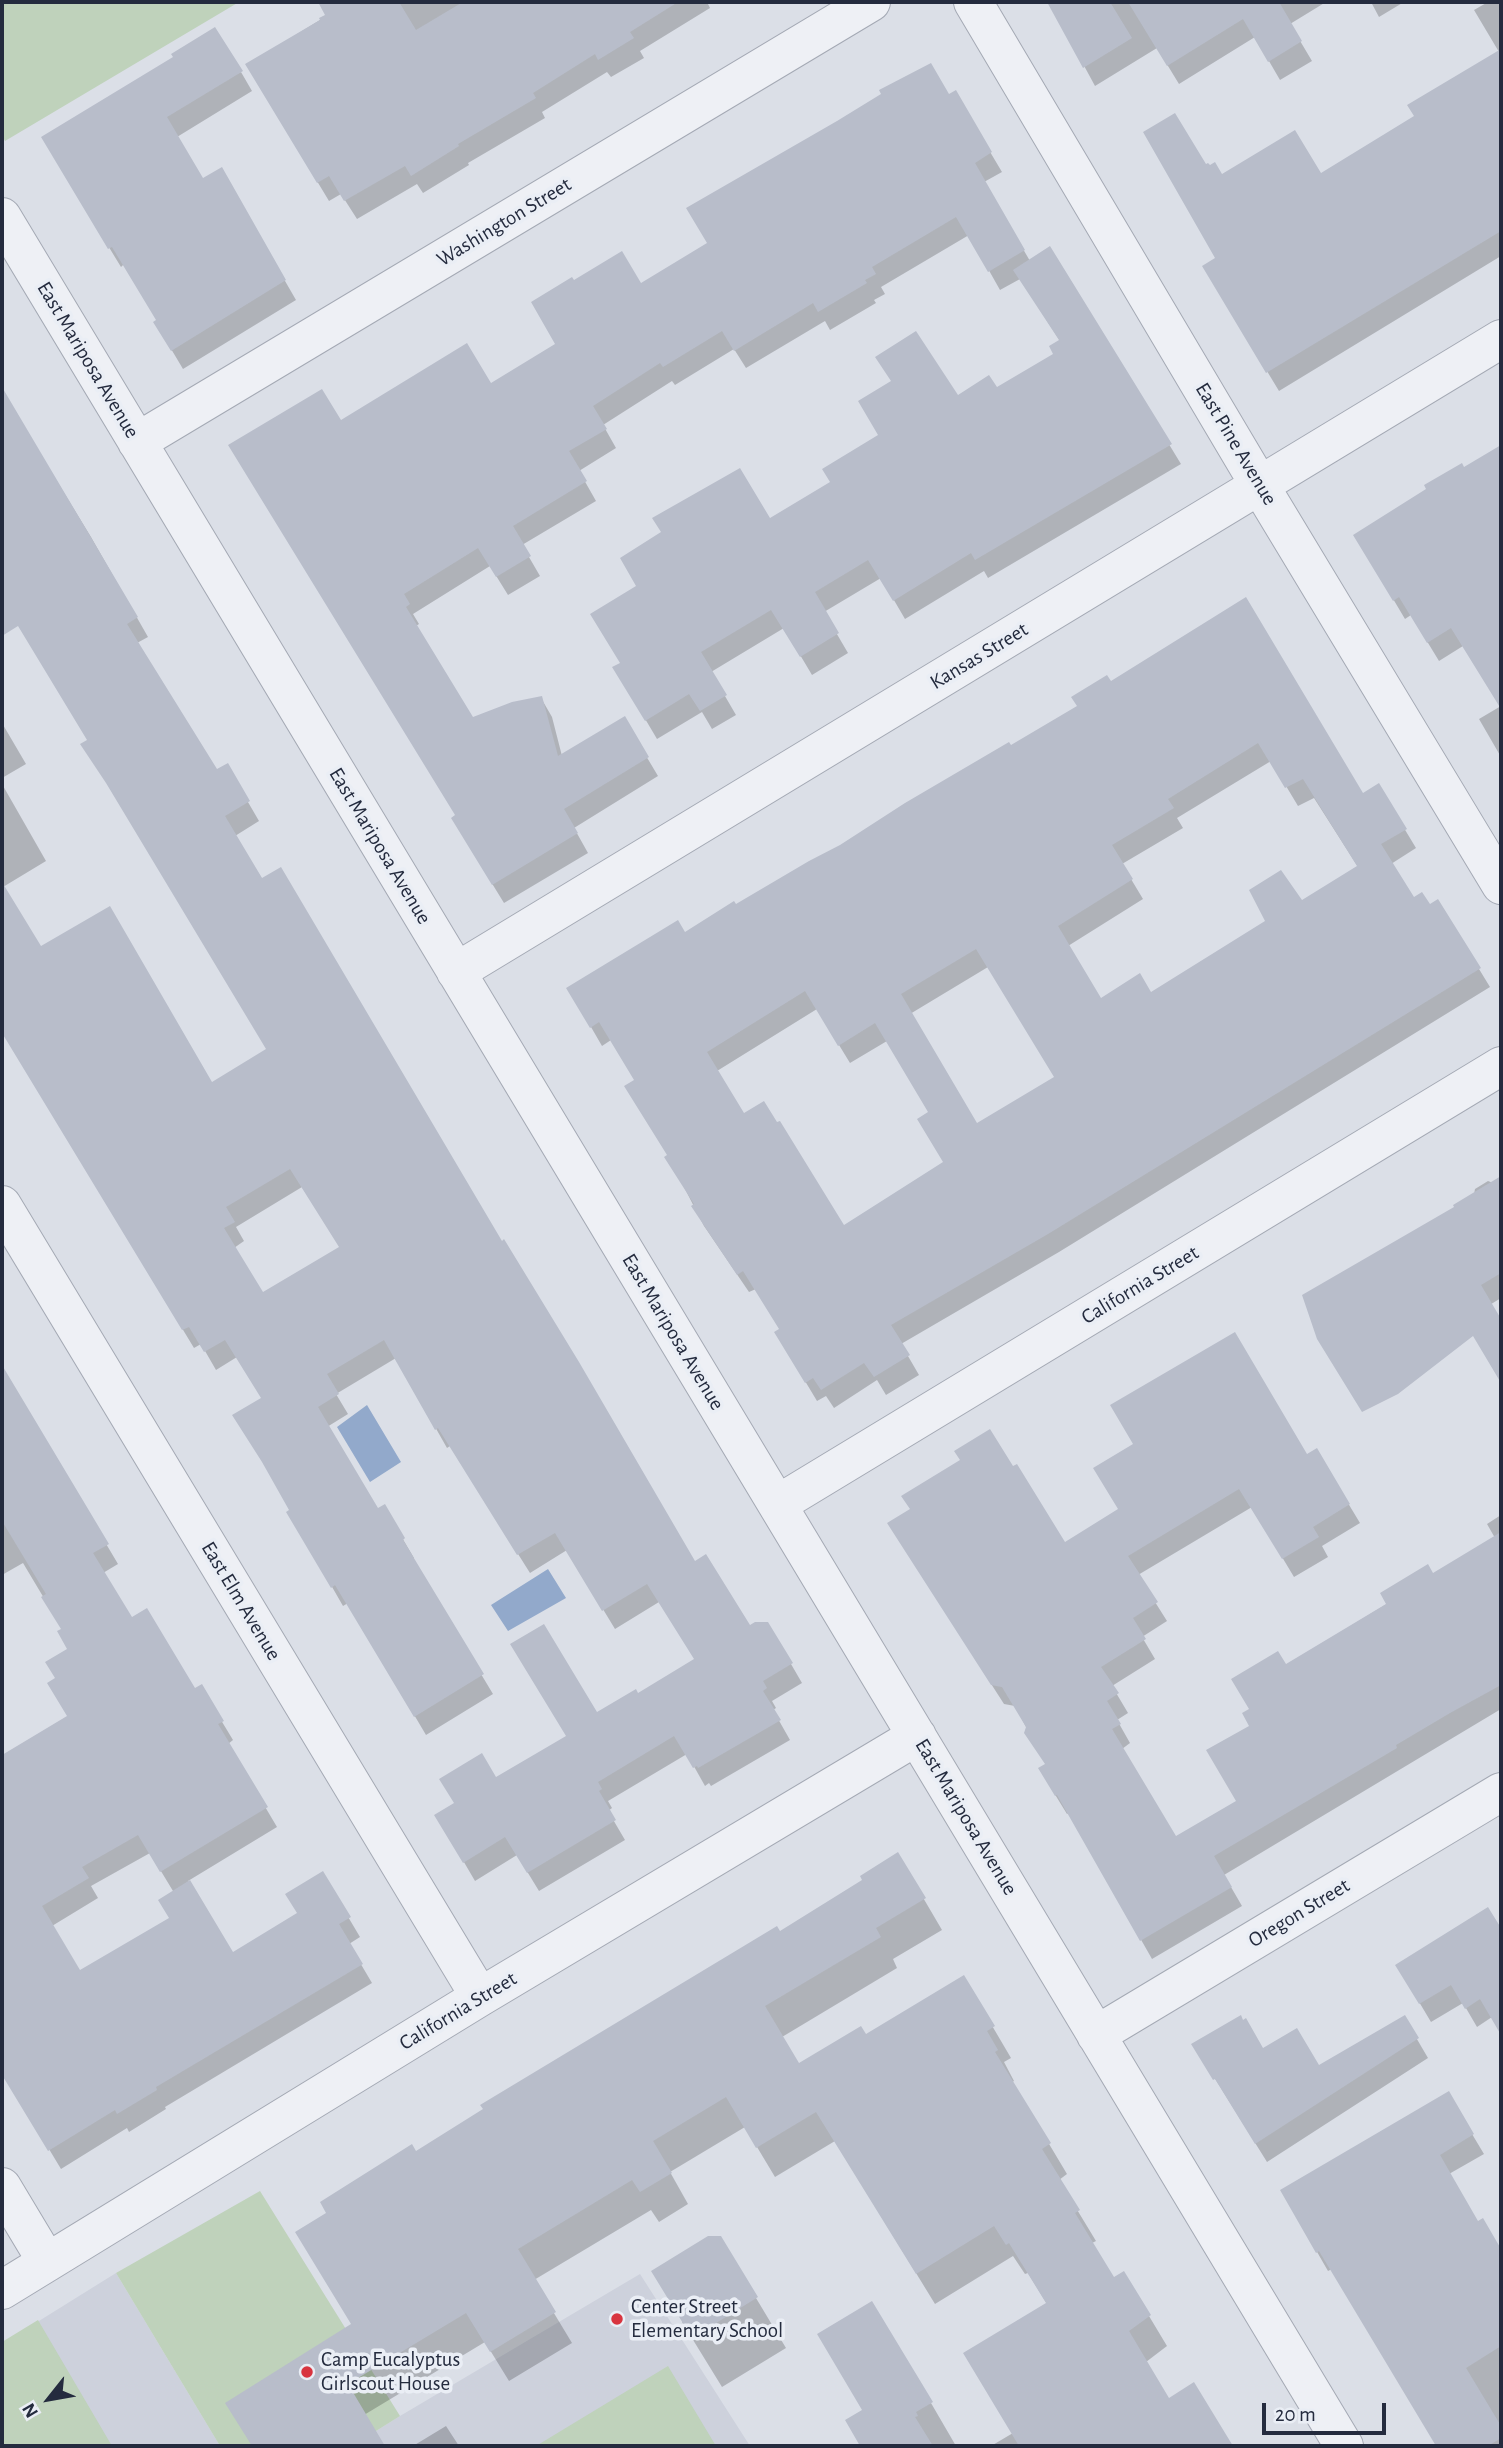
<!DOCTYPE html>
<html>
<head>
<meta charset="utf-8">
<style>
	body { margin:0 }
	#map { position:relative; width:1503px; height:2448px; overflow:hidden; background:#dbdfe7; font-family:"Alegreya Sans",sans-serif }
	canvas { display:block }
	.frame { position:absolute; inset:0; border:4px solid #242b3e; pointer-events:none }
	.north { position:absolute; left:14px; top:2364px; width:70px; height:70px; -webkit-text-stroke:5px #eaeef5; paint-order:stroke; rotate:239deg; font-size:19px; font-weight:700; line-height:28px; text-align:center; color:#242b3e }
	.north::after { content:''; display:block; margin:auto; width:24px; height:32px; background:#242b3e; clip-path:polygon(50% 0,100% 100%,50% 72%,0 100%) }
	.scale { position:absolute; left:1262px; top:2403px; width:124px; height:32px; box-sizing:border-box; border:4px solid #242b3e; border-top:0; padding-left:9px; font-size:21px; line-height:24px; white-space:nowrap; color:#242b3e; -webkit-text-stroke:5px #eaeef5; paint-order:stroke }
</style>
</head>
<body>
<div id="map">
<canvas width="1503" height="2448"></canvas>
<div class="frame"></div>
<div class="north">N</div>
<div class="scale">20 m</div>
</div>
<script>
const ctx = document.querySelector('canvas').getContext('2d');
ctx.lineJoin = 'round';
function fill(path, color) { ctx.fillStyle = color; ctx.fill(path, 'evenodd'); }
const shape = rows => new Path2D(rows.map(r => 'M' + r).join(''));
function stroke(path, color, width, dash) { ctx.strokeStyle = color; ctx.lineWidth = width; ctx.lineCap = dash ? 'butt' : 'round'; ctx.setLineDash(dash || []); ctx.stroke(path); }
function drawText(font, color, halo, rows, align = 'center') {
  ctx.font = font + ' "Alegreya Sans",sans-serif'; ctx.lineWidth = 7; ctx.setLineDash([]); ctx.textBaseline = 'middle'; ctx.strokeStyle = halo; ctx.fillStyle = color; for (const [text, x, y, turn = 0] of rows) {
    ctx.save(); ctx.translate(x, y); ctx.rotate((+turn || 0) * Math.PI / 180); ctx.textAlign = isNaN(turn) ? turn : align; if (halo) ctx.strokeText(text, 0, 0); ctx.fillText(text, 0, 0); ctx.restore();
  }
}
fill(shape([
	[116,2273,220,2446,2,2446,2,2344],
	[640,2274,750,2446,352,2446,400,2416]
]), '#cdd1dc');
fill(shape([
	[2,2,239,2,5,141,2,135],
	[260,2191,400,2416,352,2446,220,2446,116,2273],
	[38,2320,112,2446,2,2446,2,2342],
	[668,2366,716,2446,536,2446]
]), '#bfd2bb');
fill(shape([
	[367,1405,401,1462,370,1482,337,1427],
	[548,1569,566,1598,508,1631,491,1605]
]), '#92a9cb');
fill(shape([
	[320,2,707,2,710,8,640,51,644,58,611,77,607,72,542,112,545,118,468,163,469,165,423,193,417,184,357,219,341,194,329,201,247,65,328,15],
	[1052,2,1326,2,1290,24,1312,61,1280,80,1255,37,1179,84,1157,48,1095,86,1050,3],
	[1371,2,1404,2,1379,17],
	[1488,2,1501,2,1501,256,1279,391,1204,267,1217,259,1205,166,1221,176,1320,175,1416,116,1499,52,1474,10],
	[241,72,252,91,177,137,203,181,221,170,296,300,183,369,155,322,158,321,124,264,121,267,54,157],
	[955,93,1002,172,984,182,1030,261,1050,249,1181,464,988,578,984,571,905,619,881,578,824,612,848,653,812,675,784,628,711,672,736,715,712,729,702,712,657,739,615,668,622,664,770,521,832,483,957,397,997,390,1055,354,1060,341,1020,279,1000,290,969,235,881,287,885,294,874,300,876,303,830,330,825,321,746,368,734,349,675,385,672,381,603,425,616,448,579,471,596,501,522,545,540,576,508,595,490,566,413,614,419,624,416,626,472,719,541,698,552,717,562,756,624,719,658,776,574,828,588,853,504,903,464,838,340,422,490,385,558,345,573,282,641,285],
	[2,391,91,537,148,637,137,643,217,772,227,766,259,821,235,836,695,1563,749,1627,791,1664,802,1683,772,1701,776,1708,773,1710,790,1740,711,1786,709,1783,705,1786,687,1754,608,1801,612,1808,608,1811,625,1840,539,1891,517,1855,475,1881,437,1816,568,1737,596,1715,637,1695,696,1660,659,1602,615,1629,567,1550,530,1573,450,1446,447,1448,396,1358,336,1394,348,1414,327,1427,377,1511,384,1507,414,1558,412,1559,493,1694,426,1735,348,1603,343,1606,289,1512,291,1511,272,1477,263,1399,237,1357,216,1370,201,1344,194,1348,2,1031,2,784,46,861,3,887,40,948,211,1084,268,1050,89,741,2,598],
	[302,1187,341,1248,262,1294,234,1248,244,1241,236,1227],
	[1501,447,1501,757,1479,719,1501,706,1463,646,1439,661,1411,615,1405,619,1355,535],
	[1245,600,1362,795,1378,785,1416,848,1391,864,1413,899,1479,969,1490,987,1059,1252,901,1344,919,1375,886,1395,877,1380,834,1408,826,1396,817,1401,787,1351,781,1329,756,1289,749,1292,704,1226,668,1156,636,1081,611,1040,602,1046,569,989,685,934,736,907,1079,707,1110,683],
	[1271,761,1298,806,1314,798,1358,867,1150,994,1100,1000,1068,946,1143,899,1122,864,1183,828,1177,818],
	[988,967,1056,1078,976,1126,910,1014],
	[817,1009,850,1063,887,1041,930,1113,945,1162,843,1227,744,1116,717,1071],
	[2,723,26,764,2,778],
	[1501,1178,1501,1298,1350,1391,1456,1208,1474,1194,1475,1189,1488,1181,1493,1183],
	[2,1372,14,1393,16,1392,118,1564,103,1573,131,1620,195,1691,201,1687,233,1740,228,1744,277,1827,188,1881,233,1954,299,1914,322,1873,360,1937,349,1944,372,1983,165,2107,166,2109,129,2132,127,2128,61,2169,2,2071,2,1757,69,1717,57,1678,69,1649,63,1630,23,1563,2,1575],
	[150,1853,173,1891,171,1919,80,1972,52,1926,98,1898,91,1886],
	[1316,1450,1360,1523,1322,1546,1328,1557,1294,1577,1252,1507,1138,1575,1167,1621,1142,1637,1155,1659,1112,1686,1128,1713,1117,1720,1130,1743,1122,1749,1176,1839,1238,1801,1251,1727,1251,1710,1285,1666,1495,1538,1487,1524,1501,1515,1501,1709,1224,1875,1242,1906,1152,1959,1069,1813,1067,1814,1051,1788,1046,1765,1015,1706,1004,1704,900,1542,1065,1544,1306,1456],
	[898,1855,942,1930,893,1959,897,1968,782,2037,798,2065,866,2037,964,1978,1011,2058,1004,2062,1014,2081,1012,2082,1067,2174,1059,2180,1096,2241,1092,2243,1114,2279,1149,2316,1167,2346,1146,2362,1168,2400,1194,2385,1231,2446,991,2446,1013,2433,1047,2304,1028,2273,1025,2274,1013,2256,935,2304,835,2141,775,2177,745,2127,670,2172,688,2204,659,2222,651,2210,534,2280,572,2343,509,2381,485,2342,364,2415,383,2446,253,2446,228,2403,353,2325,328,2214,415,2153,864,1881],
	[1488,1910,1501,1932,1501,2016,1494,2020,1492,2017,1477,2027,1463,2003,1431,2022,1397,1965],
	[1404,2017,1428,2058,1267,2162,1194,2045,1263,2050,1319,2067],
	[1448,2094,1484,2154,1449,2174,1477,2223,1482,2220,1501,2252,1501,2446,1438,2446,1332,2269,1328,2271,1282,2191],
	[720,2238,786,2348,722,2387,682,2322],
	[931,2403,956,2446,862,2446,847,2421],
	[446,2426,459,2446,413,2446]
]), '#0003');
fill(shape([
	[318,2,399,2,416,30,463,2,678,2,630,32,634,38,598,60,595,54,533,93,536,98,458,144,459,146,411,176,405,166,344,201,329,176,317,183,245,64,320,20,319,18,325,15],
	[1047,2,1110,2,1132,38,1083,68],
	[1128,2,1279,2,1302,41,1268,62,1243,19,1167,66],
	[215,27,243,71,167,117,203,178,222,167,286,280,171,351,153,322,156,320,112,247,108,249,41,137,173,57,171,54],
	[1501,49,1501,231,1266,373,1202,266,1215,258,1143,132,1175,113,1206,164,1208,163,1210,165,1215,162,1222,174,1295,130,1321,173,1414,116,1407,105],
	[931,63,949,94,956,90,992,152,975,163,1025,250,988,272,956,217,872,267,876,274,865,280,867,283,818,312,813,303,734,351,722,331,663,367,660,363,593,406,607,429,569,451,587,481,513,526,531,556,496,577,478,548,404,594,410,604,406,607,473,717,512,702,542,696,558,756,625,716,649,757,564,809,578,833,492,885,451,818,455,815,228,445,322,389,341,420,467,343,491,383,555,344,531,302,572,277,574,280,622,251,641,283,707,243,686,208,837,121,881,94,879,90],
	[1050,246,1172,444,975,560,971,553,893,601,868,560,815,592,839,633,800,657,771,610,701,652,727,695,700,711,689,694,645,721,612,667,620,663,590,614,636,586,620,558,661,532,652,518,740,468,770,518,830,482,822,469,878,435,858,401,891,381,875,357,916,331,958,395,989,375,997,387,1053,354,1049,346,1059,340,1013,270],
	[2,387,138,617,127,624,217,769,228,763,250,801,225,816,262,878,281,867,502,1241,504,1239,579,1362,695,1561,706,1554,750,1625,755,1622,768,1622,793,1663,763,1681,767,1688,763,1691,781,1720,698,1768,697,1766,693,1768,674,1736,598,1782,602,1789,599,1791,616,1820,527,1873,505,1837,463,1863,434,1815,454,1803,439,1779,482,1753,496,1777,566,1736,510,1644,544,1624,597,1712,636,1689,638,1693,694,1659,647,1584,602,1611,555,1533,517,1555,438,1428,435,1430,384,1340,327,1374,339,1394,318,1407,378,1508,385,1504,405,1538,403,1540,484,1674,414,1717,335,1585,331,1588,286,1512,289,1510,262,1462,232,1415,261,1398,225,1340,204,1352,189,1327,182,1330,2,1033,2,882,41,946,110,906,212,1082,266,1049,106,783,80,744,87,740,18,626,2,636],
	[290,1169,339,1247,263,1292,224,1228,235,1222,226,1207],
	[1501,445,1501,709,1451,628,1427,643,1399,597,1393,601,1353,535,1426,489,1424,485,1462,463,1464,467],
	[1246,597,1363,793,1379,783,1407,829,1381,844,1414,897,1422,892,1430,904,1438,899,1481,968,1048,1234,891,1325,910,1355,874,1377,864,1363,821,1390,813,1378,805,1383,774,1332,779,1329,743,1271,737,1275,691,1206,694,1204,664,1157,667,1155,624,1086,634,1080,599,1022,590,1028,566,988,678,920,685,932,734,901,736,904,809,861,840,845,905,803,1009,742,1011,745,1077,706,1071,697,1107,675,1111,681],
	[1258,743,1285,788,1303,779,1357,866,1302,900,1281,870,1249,890,1265,921,1151,992,1140,973,1101,998,1058,926,1133,879,1112,845,1174,808,1168,799],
	[976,949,1054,1077,977,1123,901,994],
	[805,991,838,1046,875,1023,928,1112,917,1119,943,1162,844,1225,780,1121,777,1122,764,1101,744,1113,707,1052],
	[1501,1176,1501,1273,1481,1285,1501,1319,1501,1383,1473,1336,1398,1394,1362,1412,1317,1339,1302,1295,1454,1207,1453,1205],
	[1235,1332,1307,1454,1317,1448,1350,1504,1313,1527,1319,1537,1282,1559,1239,1489,1128,1556,1158,1602,1133,1618,1146,1639,1101,1667,1119,1693,1107,1701,1121,1724,1112,1729,1176,1836,1236,1801,1206,1750,1249,1726,1242,1713,1249,1709,1231,1679,1278,1651,1286,1664,1386,1604,1380,1593,1428,1564,1433,1573,1501,1532,1501,1685,1450,1713,1396,1745,1397,1748,1214,1856,1232,1887,1140,1941,1057,1795,1055,1796,1038,1768,1045,1764,1024,1733,1026,1727,1002,1687,991,1685,887,1523,910,1509,901,1496,960,1460,954,1451,990,1429,1013,1466,1017,1464,1065,1542,1118,1509,1093,1468,1133,1444,1110,1405],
	[2,1365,109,1544,93,1553,132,1617,147,1608,195,1688,202,1684,224,1721,218,1724,268,1807,160,1872,138,1835,82,1867,89,1878,42,1906,80,1970,169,1918,158,1900,190,1880,233,1952,297,1913,285,1894,323,1871,351,1917,339,1924,363,1964,156,2087,157,2090,117,2114,115,2110,48,2151,2,2075,2,1755,67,1716,47,1683,55,1678,45,1662,67,1649,57,1631,61,1629,41,1597,46,1594,2,1521],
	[898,1852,926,1898,876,1928,881,1937,765,2006,799,2063,861,2026,866,2034,964,1975,995,2026,987,2031,998,2050,995,2052,1051,2143,1042,2149,1080,2210,1075,2213,1114,2277,1124,2271,1151,2315,1129,2331,1169,2398,1194,2382,1233,2446,1019,2446,963,2353,1046,2303,1009,2243,1006,2245,994,2226,916,2274,816,2112,756,2148,726,2097,653,2141,672,2173,640,2192,632,2180,518,2249,556,2312,490,2352,466,2313,348,2384,385,2446,252,2446,225,2403,351,2324,295,2232,326,2213,320,2202,412,2144,416,2151,483,2109,480,2105,777,1926,780,1931,862,1880,860,1876],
	[1488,1907,1501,1928,1501,2035,1480,1999,1465,2009,1451,1985,1419,2004,1395,1965],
	[1241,2015,1243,2020,1246,2018,1263,2048,1297,2028,1319,2065,1405,2015,1419,2038,1255,2144,1215,2079,1213,2080,1191,2044],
	[1449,2091,1474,2134,1440,2155,1478,2221,1483,2218,1501,2249,1501,2346,1466,2368,1501,2426,1501,2438,1488,2446,1436,2446,1319,2251,1316,2253,1280,2190],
	[708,2236,721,2236,758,2297,692,2338,651,2271],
	[872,2301,933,2402,916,2412,918,2416,915,2417,933,2446,860,2446,845,2420,862,2410,817,2334]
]), '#b8bdca');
const minor = shape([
	[973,2,1260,486,1501,885],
	[2,217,1344,2446],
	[137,442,871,2],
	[456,972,1501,339],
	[2,1205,480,1997],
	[778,1504,1501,1066],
	[1096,2035,1501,1792],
	[2,2187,47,2262],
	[2,2290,480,1997,917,1736]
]);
stroke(minor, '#a4a9b4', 40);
stroke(minor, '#eef0f5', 38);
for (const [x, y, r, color] of [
	[617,2319,7,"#d8343f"],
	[307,2372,7,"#d8343f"]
]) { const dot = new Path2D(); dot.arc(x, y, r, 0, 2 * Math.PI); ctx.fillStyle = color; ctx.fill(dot); stroke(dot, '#eaeef5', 2.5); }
drawText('21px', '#242b3e', '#eaeef5', [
	["Washington Street",504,222,-31],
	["East Mariposa Avenue",88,360,59],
	["East Pine Avenue",1236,444,59],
	["Kansas Street",979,656,-31],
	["East Mariposa Avenue",380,846,59],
	["California Street",1140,1285,-31],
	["East Mariposa Avenue",673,1332,59],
	["East Elm Avenue",241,1601,59],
	["East Mariposa Avenue",966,1817,59],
	["Oregon Street",1299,1913,-31],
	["California Street",458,2011,-31]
]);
drawText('21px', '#242b3e', '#eaeef5', [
	["Center Street",631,2307],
	["Elementary School",631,2331],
	["Camp Eucalyptus",321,2360],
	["Girlscout House",321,2384]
], 'left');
</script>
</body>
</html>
